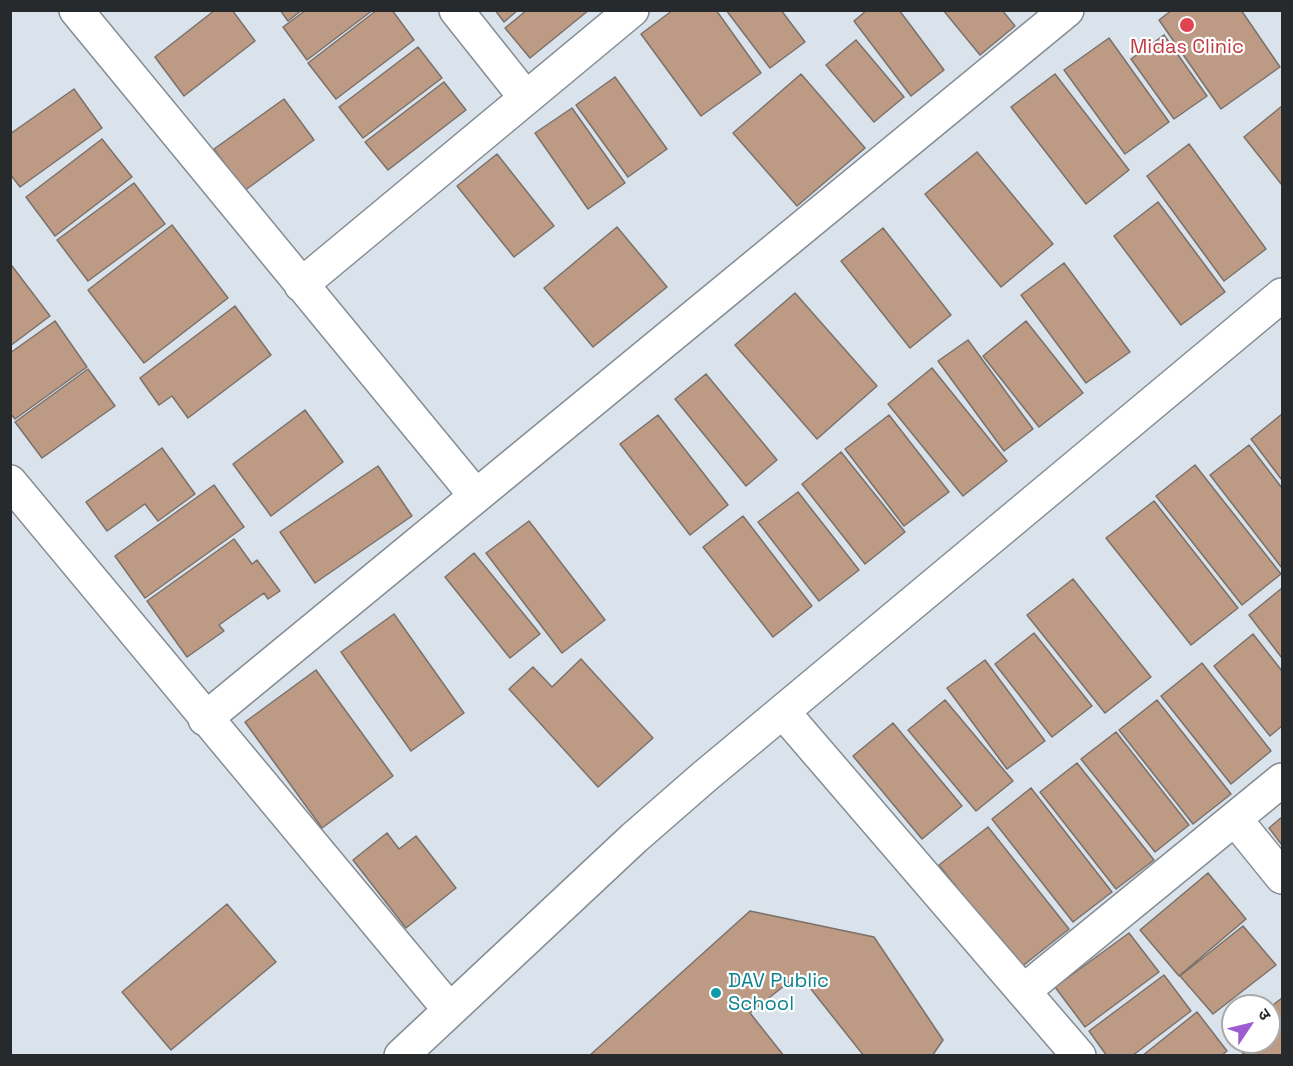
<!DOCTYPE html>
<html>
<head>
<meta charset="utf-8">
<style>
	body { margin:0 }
	#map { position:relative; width:1293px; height:1066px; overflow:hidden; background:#dae2eb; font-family:"Space Grotesk","Noto Sans Devanagari",sans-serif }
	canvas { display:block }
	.frame { position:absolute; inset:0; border:12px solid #272a2d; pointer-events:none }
	.north { position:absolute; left:1221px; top:994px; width:60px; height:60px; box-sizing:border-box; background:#fff; border:2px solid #a9aaab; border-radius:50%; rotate:55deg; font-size:16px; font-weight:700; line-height:24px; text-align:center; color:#272a2d }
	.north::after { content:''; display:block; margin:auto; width:21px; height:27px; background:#9d5cd2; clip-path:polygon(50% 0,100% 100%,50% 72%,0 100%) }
</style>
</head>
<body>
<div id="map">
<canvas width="1293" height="1066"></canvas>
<div class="frame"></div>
<div class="north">उ</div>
</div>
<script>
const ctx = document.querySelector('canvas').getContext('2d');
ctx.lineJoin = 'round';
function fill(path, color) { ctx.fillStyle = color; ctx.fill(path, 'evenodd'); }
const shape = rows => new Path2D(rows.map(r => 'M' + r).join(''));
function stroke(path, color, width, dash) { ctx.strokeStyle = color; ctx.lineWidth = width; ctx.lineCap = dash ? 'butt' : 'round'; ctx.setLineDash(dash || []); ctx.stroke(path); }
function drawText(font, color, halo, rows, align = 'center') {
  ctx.font = font + ' "Space Grotesk",sans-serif'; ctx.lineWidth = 4.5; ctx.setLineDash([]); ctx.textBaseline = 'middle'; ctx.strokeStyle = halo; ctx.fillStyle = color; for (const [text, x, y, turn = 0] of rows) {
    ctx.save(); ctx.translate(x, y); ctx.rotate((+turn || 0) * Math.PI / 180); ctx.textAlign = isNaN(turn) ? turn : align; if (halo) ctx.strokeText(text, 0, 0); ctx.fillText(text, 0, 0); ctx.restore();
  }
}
const building = shape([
	[215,10,232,10,255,41,184,96,155,57,215,10],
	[280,10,302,10,288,21,280,10],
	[306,10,373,10,307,60,283,27,306,10],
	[377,10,392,10,414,40,336,99,308,63,377,10],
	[495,10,518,10,504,22,495,10],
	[527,10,589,10,530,58,505,28,527,10],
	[673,10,716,10,761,73,701,116,641,34,673,10],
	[726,10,781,10,805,42,770,68,726,10],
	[867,10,899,10,944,70,911,96,854,21,867,10],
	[943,10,1002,10,1015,26,980,55,943,10],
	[1172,10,1241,10,1280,67,1221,109,1159,20,1172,10],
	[1164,35,1207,96,1174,119,1131,59,1164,35],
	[1109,38,1169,122,1125,154,1064,70,1109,38],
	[856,40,904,97,874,122,826,65,856,40],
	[418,47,442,78,363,138,339,107,418,47],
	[801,74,865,148,797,206,733,133,801,74],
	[1055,74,1129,170,1086,204,1011,107,1055,74],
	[615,77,667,149,628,177,576,105,615,77],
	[444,82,466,110,388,170,365,142,444,82],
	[74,89,102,128,20,187,10,174,10,134,74,89],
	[284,99,314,140,244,191,214,149,284,99],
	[1282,106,1282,185,1244,137,1282,106],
	[572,108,625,183,588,209,535,133,572,108],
	[102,139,132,177,55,236,26,197,102,139],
	[1189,144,1266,249,1224,281,1147,176,1189,144],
	[977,152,1053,244,1001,287,925,194,977,152],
	[497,154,554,226,514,257,457,186,497,154],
	[134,183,165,224,88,281,57,240,134,183],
	[1158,202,1225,292,1181,325,1114,236,1158,202],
	[172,225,228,298,144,363,88,290,172,225],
	[617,227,667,287,593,347,544,288,617,227],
	[883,228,951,315,910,348,841,261,883,228],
	[1064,263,1130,352,1086,383,1021,295,1064,263],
	[12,266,50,316,10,346,10,267,12,266],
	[795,293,877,386,817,439,735,345,795,293],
	[235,306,271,355,188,418,172,396,159,405,140,378,235,306],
	[55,321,87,367,15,419,10,413,10,353,55,321],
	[1026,321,1083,393,1039,427,983,356,1026,321],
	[968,340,1033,429,1004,451,938,361,968,340],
	[932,368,1007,461,963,496,888,404,932,368],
	[88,369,115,406,42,458,15,422,88,369],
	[706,374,777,460,746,486,675,399,706,374],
	[305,410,343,462,271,516,233,464,305,410],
	[1282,414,1282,480,1251,439,1282,414],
	[658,415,728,505,690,535,620,444,658,415],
	[889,415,949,492,904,526,845,449,889,415],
	[1249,445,1282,488,1282,568,1210,475,1249,445],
	[162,448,195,494,158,521,145,504,107,531,86,502,162,448],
	[841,452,905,532,865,564,802,484,841,452],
	[1195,465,1281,574,1242,605,1156,496,1195,465],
	[378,466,412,516,315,583,280,532,378,466],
	[214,485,244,527,145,598,115,556,214,485],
	[798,492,859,570,819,601,758,522,798,492],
	[1154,501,1238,608,1191,645,1106,538,1154,501],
	[743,516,812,606,773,637,703,547,743,516],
	[529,521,605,620,562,653,486,553,529,521],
	[234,539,252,564,257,560,280,591,268,599,264,593,219,625,224,631,187,657,147,601,234,539],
	[474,553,540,634,510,658,445,577,474,553],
	[1073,579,1151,677,1105,713,1027,615,1073,579],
	[1282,588,1282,658,1249,615,1282,588],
	[394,614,464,713,411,751,341,652,394,614],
	[1034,633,1092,706,1052,737,995,664,1034,633],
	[1253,634,1282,671,1282,726,1270,736,1214,666,1253,634],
	[581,659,653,738,598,787,509,689,533,667,552,687,581,659],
	[985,660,1045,741,1007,769,947,688,985,660],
	[1202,663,1271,751,1231,784,1161,696,1202,663],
	[316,670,393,776,322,828,245,722,316,670],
	[945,700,1013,781,976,811,908,730,945,700],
	[1157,700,1231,794,1193,824,1119,730,1157,700],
	[893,723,962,806,922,839,853,756,893,723],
	[1116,732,1189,825,1155,852,1081,759,1116,732],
	[1077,763,1154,860,1116,889,1040,792,1077,763],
	[1031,788,1112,892,1073,922,992,819,1031,788],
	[1282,817,1282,845,1269,828,1282,817],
	[988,827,1069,929,1020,968,939,865,988,827],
	[387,833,399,849,416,836,456,888,406,928,353,860,387,833],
	[1208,873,1246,919,1179,976,1140,930,1208,873],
	[227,904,276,962,171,1050,122,992,227,904],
	[750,911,874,937,943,1040,932,1056,864,1056,799,974,750,1013,784,1056,589,1056,750,911],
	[1243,926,1276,965,1213,1014,1180,976,1243,926],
	[1129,933,1159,972,1085,1027,1055,987,1129,933],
	[1164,975,1191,1011,1132,1056,1107,1056,1089,1031,1164,975],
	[1282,998,1282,1056,1245,1056,1235,1042,1269,1042,1269,1008,1282,998],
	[1197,1012,1227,1051,1221,1056,1142,1056,1197,1012]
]);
fill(building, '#bd9a83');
stroke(building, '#7a716b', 1.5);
const minor = shape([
	[76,10,476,496],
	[456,10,526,98],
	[301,285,632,10],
	[10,482,449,1009],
	[783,712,1079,1056],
	[205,719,1067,10],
	[1235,819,1282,877],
	[1025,990,1282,780],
	[401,1056,634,838,704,777,1282,295]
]);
stroke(minor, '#848c94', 36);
stroke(minor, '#fff', 33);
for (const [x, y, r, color] of [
	[1187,25,8,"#e0444e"],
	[716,993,6,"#0f9aa8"]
]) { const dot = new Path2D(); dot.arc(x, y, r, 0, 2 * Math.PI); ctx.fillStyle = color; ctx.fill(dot); stroke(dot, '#fff', 2); }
drawText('20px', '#be3a42', '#fff', [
	["Midas Clinic",1187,48]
]);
drawText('20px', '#0d838f', '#fff', [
	["DAV Public",728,982],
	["School",728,1005]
], 'left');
</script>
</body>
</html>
